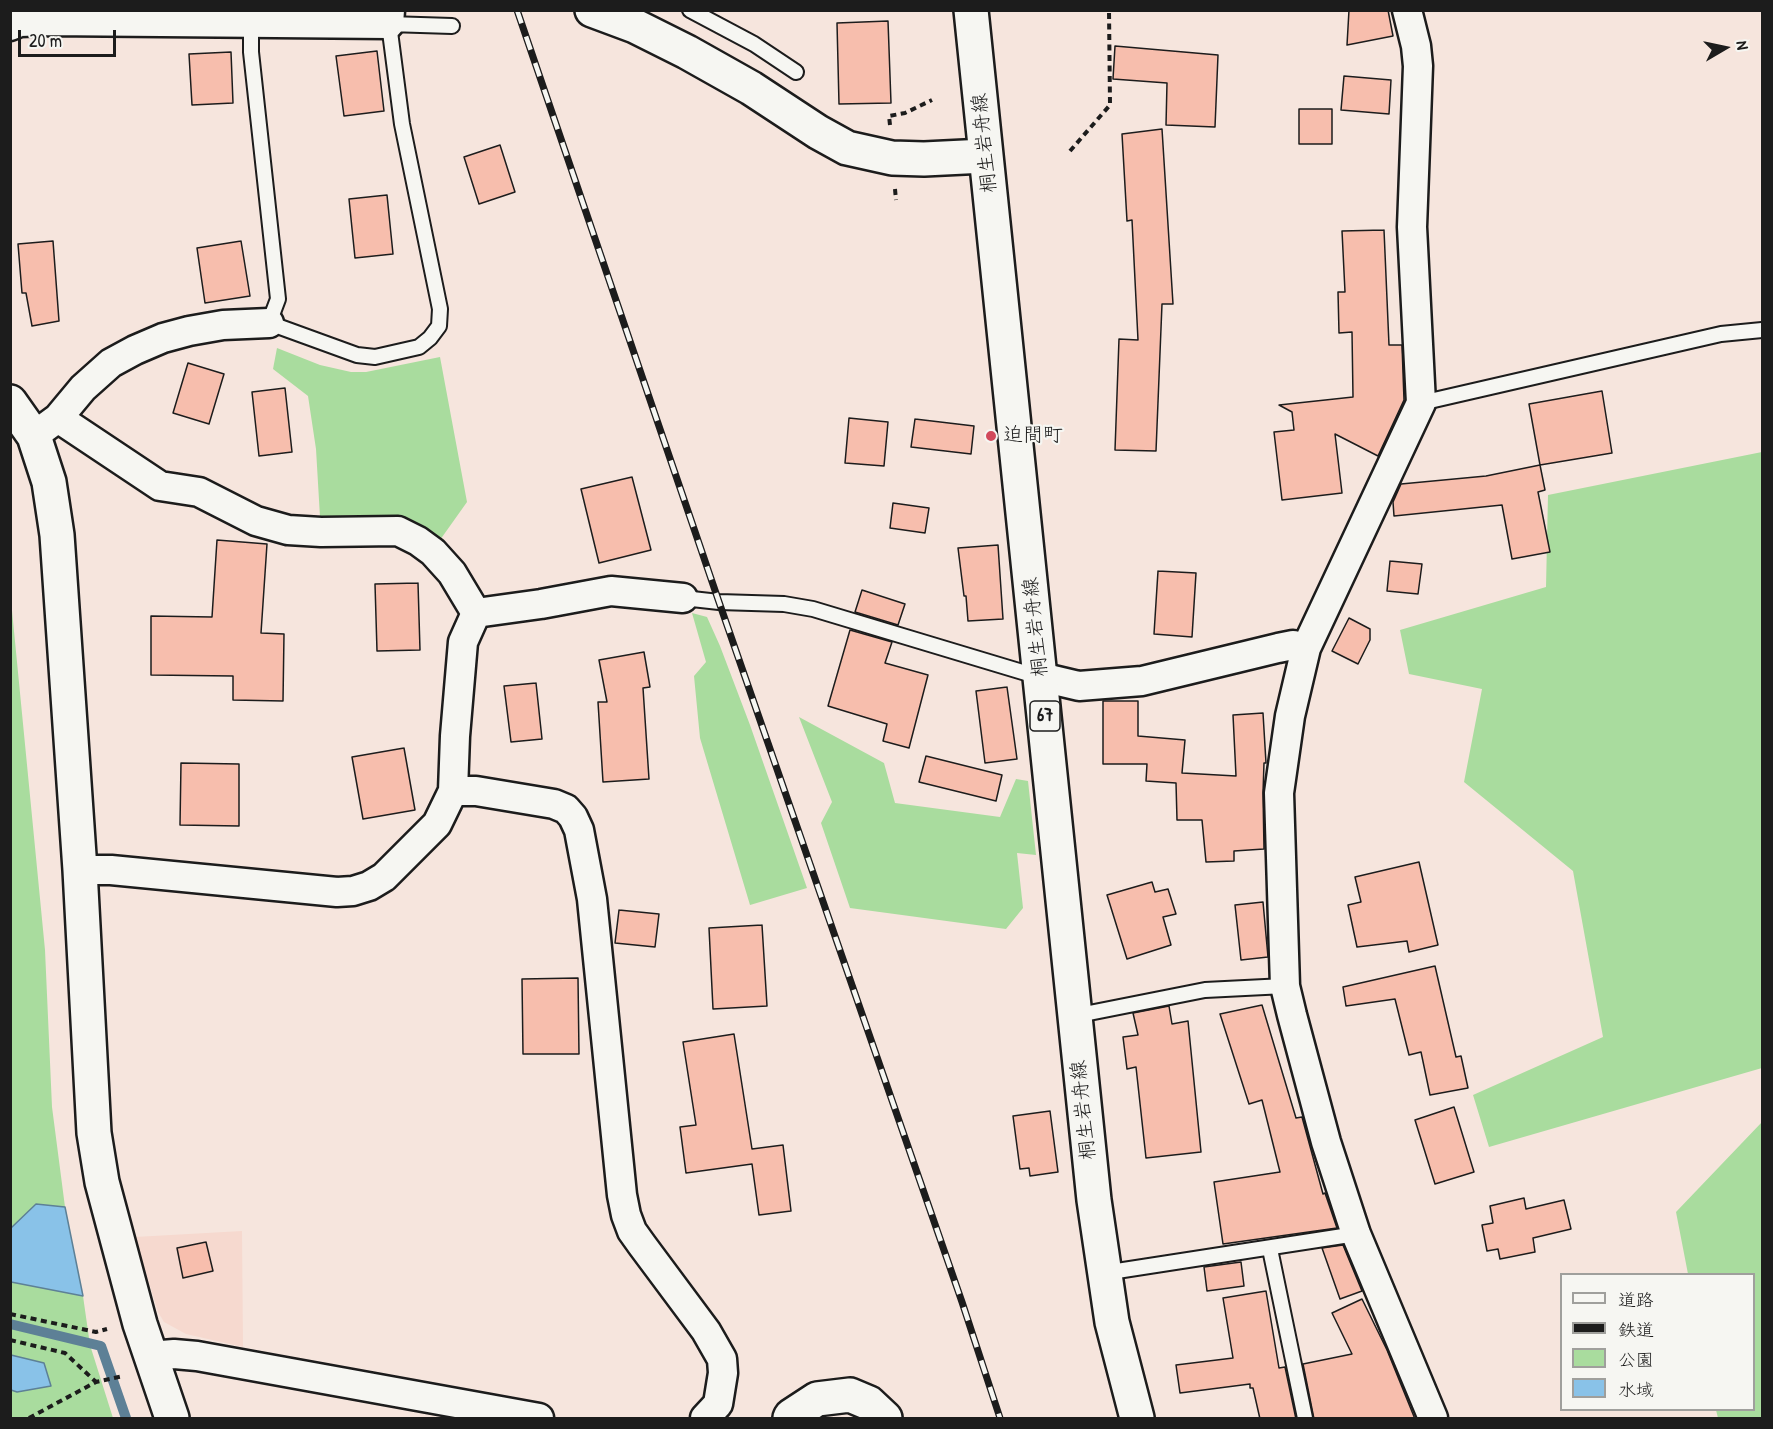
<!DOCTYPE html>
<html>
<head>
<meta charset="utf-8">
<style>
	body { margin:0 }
	#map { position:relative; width:1773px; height:1429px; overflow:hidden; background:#f6e5dd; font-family:"Patrick Hand","Klee One",sans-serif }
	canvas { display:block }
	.frame { position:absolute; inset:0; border:12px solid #1c1c1c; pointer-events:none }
	.legend { position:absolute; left:1560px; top:1273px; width:195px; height:138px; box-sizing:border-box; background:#f6f6f2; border:2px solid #9f9f9c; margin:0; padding:8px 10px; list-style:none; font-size:18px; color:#1c1c1c }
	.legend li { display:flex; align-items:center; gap:12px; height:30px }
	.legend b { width:30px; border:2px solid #9f9f9c }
	.north { position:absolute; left:1695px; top:18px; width:60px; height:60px; -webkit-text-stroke:4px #f6f6f2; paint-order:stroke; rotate:81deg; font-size:16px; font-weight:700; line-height:24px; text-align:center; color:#1c1c1c }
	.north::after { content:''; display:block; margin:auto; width:21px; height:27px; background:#1c1c1c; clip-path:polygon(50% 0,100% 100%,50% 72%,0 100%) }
	.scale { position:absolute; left:18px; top:30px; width:98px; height:27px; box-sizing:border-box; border:3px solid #1c1c1c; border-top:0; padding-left:8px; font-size:18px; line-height:21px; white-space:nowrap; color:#1c1c1c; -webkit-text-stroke:4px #f6f6f2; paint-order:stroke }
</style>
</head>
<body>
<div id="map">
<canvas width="1773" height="1429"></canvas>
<div class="frame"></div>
<ul class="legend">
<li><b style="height:8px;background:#f6f6f2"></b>道路</li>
<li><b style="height:8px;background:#1c1c1c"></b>鉄道</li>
<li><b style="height:16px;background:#a9dc9e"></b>公園</li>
<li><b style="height:16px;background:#89c2e8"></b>水域</li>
</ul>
<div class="north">N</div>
<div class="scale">20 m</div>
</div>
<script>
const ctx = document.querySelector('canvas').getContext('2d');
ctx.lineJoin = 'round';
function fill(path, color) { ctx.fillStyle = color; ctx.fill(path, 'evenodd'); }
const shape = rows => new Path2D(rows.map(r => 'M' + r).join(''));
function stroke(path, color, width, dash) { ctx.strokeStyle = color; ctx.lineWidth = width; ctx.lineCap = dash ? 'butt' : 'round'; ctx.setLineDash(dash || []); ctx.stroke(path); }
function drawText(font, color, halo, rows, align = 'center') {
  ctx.font = font + ' "Patrick Hand","Klee One",sans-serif'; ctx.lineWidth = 4.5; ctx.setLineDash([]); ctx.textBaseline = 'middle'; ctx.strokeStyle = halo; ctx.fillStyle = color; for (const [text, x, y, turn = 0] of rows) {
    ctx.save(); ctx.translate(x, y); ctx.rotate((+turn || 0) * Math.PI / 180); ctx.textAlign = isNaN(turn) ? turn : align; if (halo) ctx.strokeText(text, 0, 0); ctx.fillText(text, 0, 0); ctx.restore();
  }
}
fill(shape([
	[242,1231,243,1347,186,1334,164,1322,158,1312,135,1237]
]), '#f6d9cf');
fill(shape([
	[277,348,320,365,351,372,366,372,440,357,467,502,440,540,401,516,358,515,320,517,316,449,308,396,273,369],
	[1762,452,1762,1068,1489,1147,1473,1095,1603,1037,1573,871,1464,782,1482,689,1409,674,1400,630,1546,587,1548,495],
	[10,590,45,950,52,1107,65,1207,83,1296,90,1345,113,1418,11,1418],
	[692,613,707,617,720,646,750,725,807,888,750,905,700,738,694,676,706,662],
	[799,717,884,763,895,803,1000,817,1016,779,1028,781,1036,855,1017,853,1023,908,1006,929,850,908,821,823,832,802],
	[1762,1122,1762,1418,1718,1418,1716,1410,1754,1410,1754,1274,1688,1274,1676,1212]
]), '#a9dc9e');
const water = shape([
	[36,1204,65,1207,83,1296,11,1282,11,1228,36,1204],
	[11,1355,44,1363,51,1386,17,1392,11,1390,11,1355]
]);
fill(water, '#89c2e8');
stroke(water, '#5d8096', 1.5);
stroke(shape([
	[10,1324,101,1346,126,1418]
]), '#5d8096', 10);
const building = shape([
	[1349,10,1388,10,1393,36,1347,45,1349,10],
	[888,21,891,103,839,104,837,23,888,21],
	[1115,46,1218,55,1215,127,1166,125,1167,83,1113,79,1115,46],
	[377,51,384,111,344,116,336,56,377,51],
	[231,52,233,103,192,105,189,54,231,52],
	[1344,76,1391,80,1389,114,1341,110,1344,76],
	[1299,109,1332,109,1332,144,1299,144,1299,109],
	[1162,129,1173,304,1162,304,1156,451,1115,450,1119,339,1138,340,1132,220,1127,221,1122,134,1162,129],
	[500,145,515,192,479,204,464,157,500,145],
	[387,195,393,254,355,258,349,199,387,195],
	[1384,230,1389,345,1402,345,1404,400,1378,456,1335,434,1342,493,1282,500,1274,432,1294,430,1292,412,1279,405,1353,397,1352,332,1339,333,1338,292,1345,292,1342,231,1384,230],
	[53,241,59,321,32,326,26,293,22,293,18,244,53,241],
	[241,241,250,296,205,303,197,248,241,241],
	[188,363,224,374,209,424,173,413,188,363],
	[285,388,292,452,259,456,252,392,285,388],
	[1602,391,1612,453,1540,465,1529,404,1602,391],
	[849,418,888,422,884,466,845,463,849,418],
	[915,419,974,426,971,454,911,447,915,419],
	[1540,465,1545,490,1538,492,1550,552,1512,559,1502,505,1394,516,1393,502,1401,484,1486,476,1540,465],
	[632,477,651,550,599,563,581,489,632,477],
	[893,503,929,508,925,533,890,528,893,503],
	[217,540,267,544,261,633,284,634,283,701,233,700,233,676,151,675,151,616,212,617,217,540],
	[998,545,1003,619,968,621,966,596,964,596,958,548,998,545],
	[1390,561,1422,564,1418,594,1387,591,1390,561],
	[1158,571,1196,573,1192,637,1154,634,1158,571],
	[418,583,420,650,377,651,375,584,418,583],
	[862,590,905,604,898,625,855,612,862,590],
	[1349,618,1370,629,1370,640,1358,664,1332,651,1349,618],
	[850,630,892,642,885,663,928,675,909,748,883,741,887,724,828,706,850,630],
	[644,652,650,687,643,688,649,779,603,782,598,702,607,702,599,660,644,652],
	[536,683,542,739,511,742,504,686,536,683],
	[1007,687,1017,759,985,763,976,691,1007,687],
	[1103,701,1138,701,1138,736,1185,740,1182,773,1236,776,1233,715,1263,713,1266,763,1264,763,1263,793,1264,849,1234,851,1234,861,1206,862,1202,820,1177,820,1176,783,1146,781,1147,764,1103,764,1103,701],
	[404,748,415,810,363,819,352,757,404,748],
	[926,756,1002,775,996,801,919,782,926,756],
	[181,763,239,764,239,826,180,825,181,763],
	[1419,862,1438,945,1409,952,1407,941,1357,947,1348,905,1361,902,1355,877,1419,862],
	[1152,882,1155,892,1168,889,1176,914,1163,917,1171,945,1127,959,1107,895,1152,882],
	[1263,902,1268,957,1241,960,1235,905,1263,902],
	[619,910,659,914,655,947,615,943,619,910],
	[762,925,767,1006,713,1009,709,928,762,925],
	[1435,966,1456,1057,1461,1056,1468,1088,1430,1095,1421,1052,1409,1055,1395,999,1346,1006,1343,987,1435,966],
	[578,978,579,1054,523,1054,522,979,578,978],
	[1262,1005,1296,1118,1302,1117,1323,1194,1325,1193,1337,1228,1223,1244,1214,1182,1280,1172,1262,1100,1249,1104,1220,1014,1262,1005],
	[1169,1006,1172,1024,1188,1021,1201,1152,1146,1158,1136,1067,1127,1069,1123,1037,1138,1035,1133,1013,1169,1006],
	[734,1034,752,1149,783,1145,791,1211,759,1215,752,1164,686,1173,680,1127,696,1125,683,1042,734,1034],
	[1454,1107,1474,1172,1435,1184,1415,1120,1454,1107],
	[1050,1111,1058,1172,1030,1176,1029,1168,1020,1169,1013,1116,1050,1111],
	[1524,1198,1526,1209,1564,1200,1571,1229,1533,1238,1535,1252,1500,1259,1498,1249,1487,1251,1482,1225,1493,1223,1490,1206,1524,1198],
	[206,1242,213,1271,183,1278,177,1248,206,1242],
	[1343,1245,1362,1291,1340,1299,1322,1248,1343,1245],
	[1241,1262,1244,1286,1207,1291,1204,1267,1241,1262],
	[1266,1291,1279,1368,1285,1367,1296,1419,1260,1419,1253,1388,1250,1388,1250,1384,1180,1393,1176,1365,1233,1358,1223,1298,1266,1291],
	[1362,1299,1387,1350,1415,1419,1314,1419,1303,1364,1352,1354,1332,1313,1362,1299]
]);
fill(building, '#f7bead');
stroke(building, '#1c1c1c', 1.5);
const service = shape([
	[690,10,754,44,796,72],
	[251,24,251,52,278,299,269,323,357,355,375,357,419,347,430,338,439,326,440,309,402,124,389,24,452,26],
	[1421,403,1721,334,1762,330],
	[683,598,719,602,784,604,813,609,1039,677],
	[1074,1016,1205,990,1285,986],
	[1270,1249,1305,1418],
	[1104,1273,1356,1234]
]);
const minor = shape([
	[1407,10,1416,46,1418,66,1412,227,1421,403,1306,648,1290,716,1279,793,1285,986,1292,1015,1326,1142,1356,1234,1433,1418],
	[10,26,20,22,48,21,389,24,390,10],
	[58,418,160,486,199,492,256,521,288,530,321,532,398,531,418,541,433,552,452,573,476,613],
	[43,429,58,418,83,388,111,363,135,350,163,338,189,331,223,325,269,323],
	[476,613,541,604,611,591,683,598],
	[1041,677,1079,686,1142,681,1278,648,1293,645,1306,648],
	[453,791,476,791,554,804,566,809,573,817,579,830,592,899,622,1195,626,1215,632,1231,642,1245,706,1331,722,1359,723,1373,718,1404,705,1418],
	[80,870,111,870,337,892,353,891,369,886,384,877,437,824,453,791,455,736,463,642,476,613],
	[150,1356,174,1354,197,1356,539,1418]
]);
const tertiary = shape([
	[592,10,635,26,687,52,751,88,818,132,847,148,892,158,924,159,985,156],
	[10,402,34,436,49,482,57,535,80,870,94,1133,102,1182,140,1324,172,1418],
	[790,1418,791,1416,817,1399,850,1395,869,1403,885,1418]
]);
const primary = shape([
	[971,10,1094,1200,1112,1322,1137,1418]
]);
stroke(service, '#1c1c1c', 18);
stroke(minor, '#1c1c1c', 33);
stroke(tertiary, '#1c1c1c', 38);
stroke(primary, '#1c1c1c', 38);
stroke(shape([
	[890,125,889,116,905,113,932,100],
	[1070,151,1110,105,1109,10],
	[895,189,896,200],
	[10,1314,96,1332,107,1329],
	[10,1340,65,1353,96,1382],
	[29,1418,96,1382,123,1376]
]), '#1c1c1c', 4, [6, 4.5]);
stroke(service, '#f6f6f2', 14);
stroke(minor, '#f6f6f2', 28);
stroke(tertiary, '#f6f6f2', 33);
stroke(primary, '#f6f6f2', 33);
const rail = shape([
	[517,10,719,602,962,1302,1000,1418]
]);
stroke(rail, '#1c1c1c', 7);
stroke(rail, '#f6f6f2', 4.5, [14]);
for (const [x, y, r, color] of [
	[991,436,6,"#d1495b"]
]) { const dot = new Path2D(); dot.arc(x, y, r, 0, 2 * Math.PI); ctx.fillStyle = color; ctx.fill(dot); stroke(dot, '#f6f6f2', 2); }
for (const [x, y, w] of [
	[1045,716,30]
]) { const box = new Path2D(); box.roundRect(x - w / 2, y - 15, w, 30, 4.5); ctx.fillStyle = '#f6f6f2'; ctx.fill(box); stroke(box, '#1c1c1c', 1.5); }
drawText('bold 18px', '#1c1c1c', null, [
	["67",1045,716]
]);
drawText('20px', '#1c1c1c', '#f6f6f2', [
	["桐生岩舟線",985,143,-96],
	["桐生岩舟線",1036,627,-96],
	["桐生岩舟線",1084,1110,-96]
]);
drawText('20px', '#1c1c1c', '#f6f6f2', [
	["迫間町",1003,436]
], 'left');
</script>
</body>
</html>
